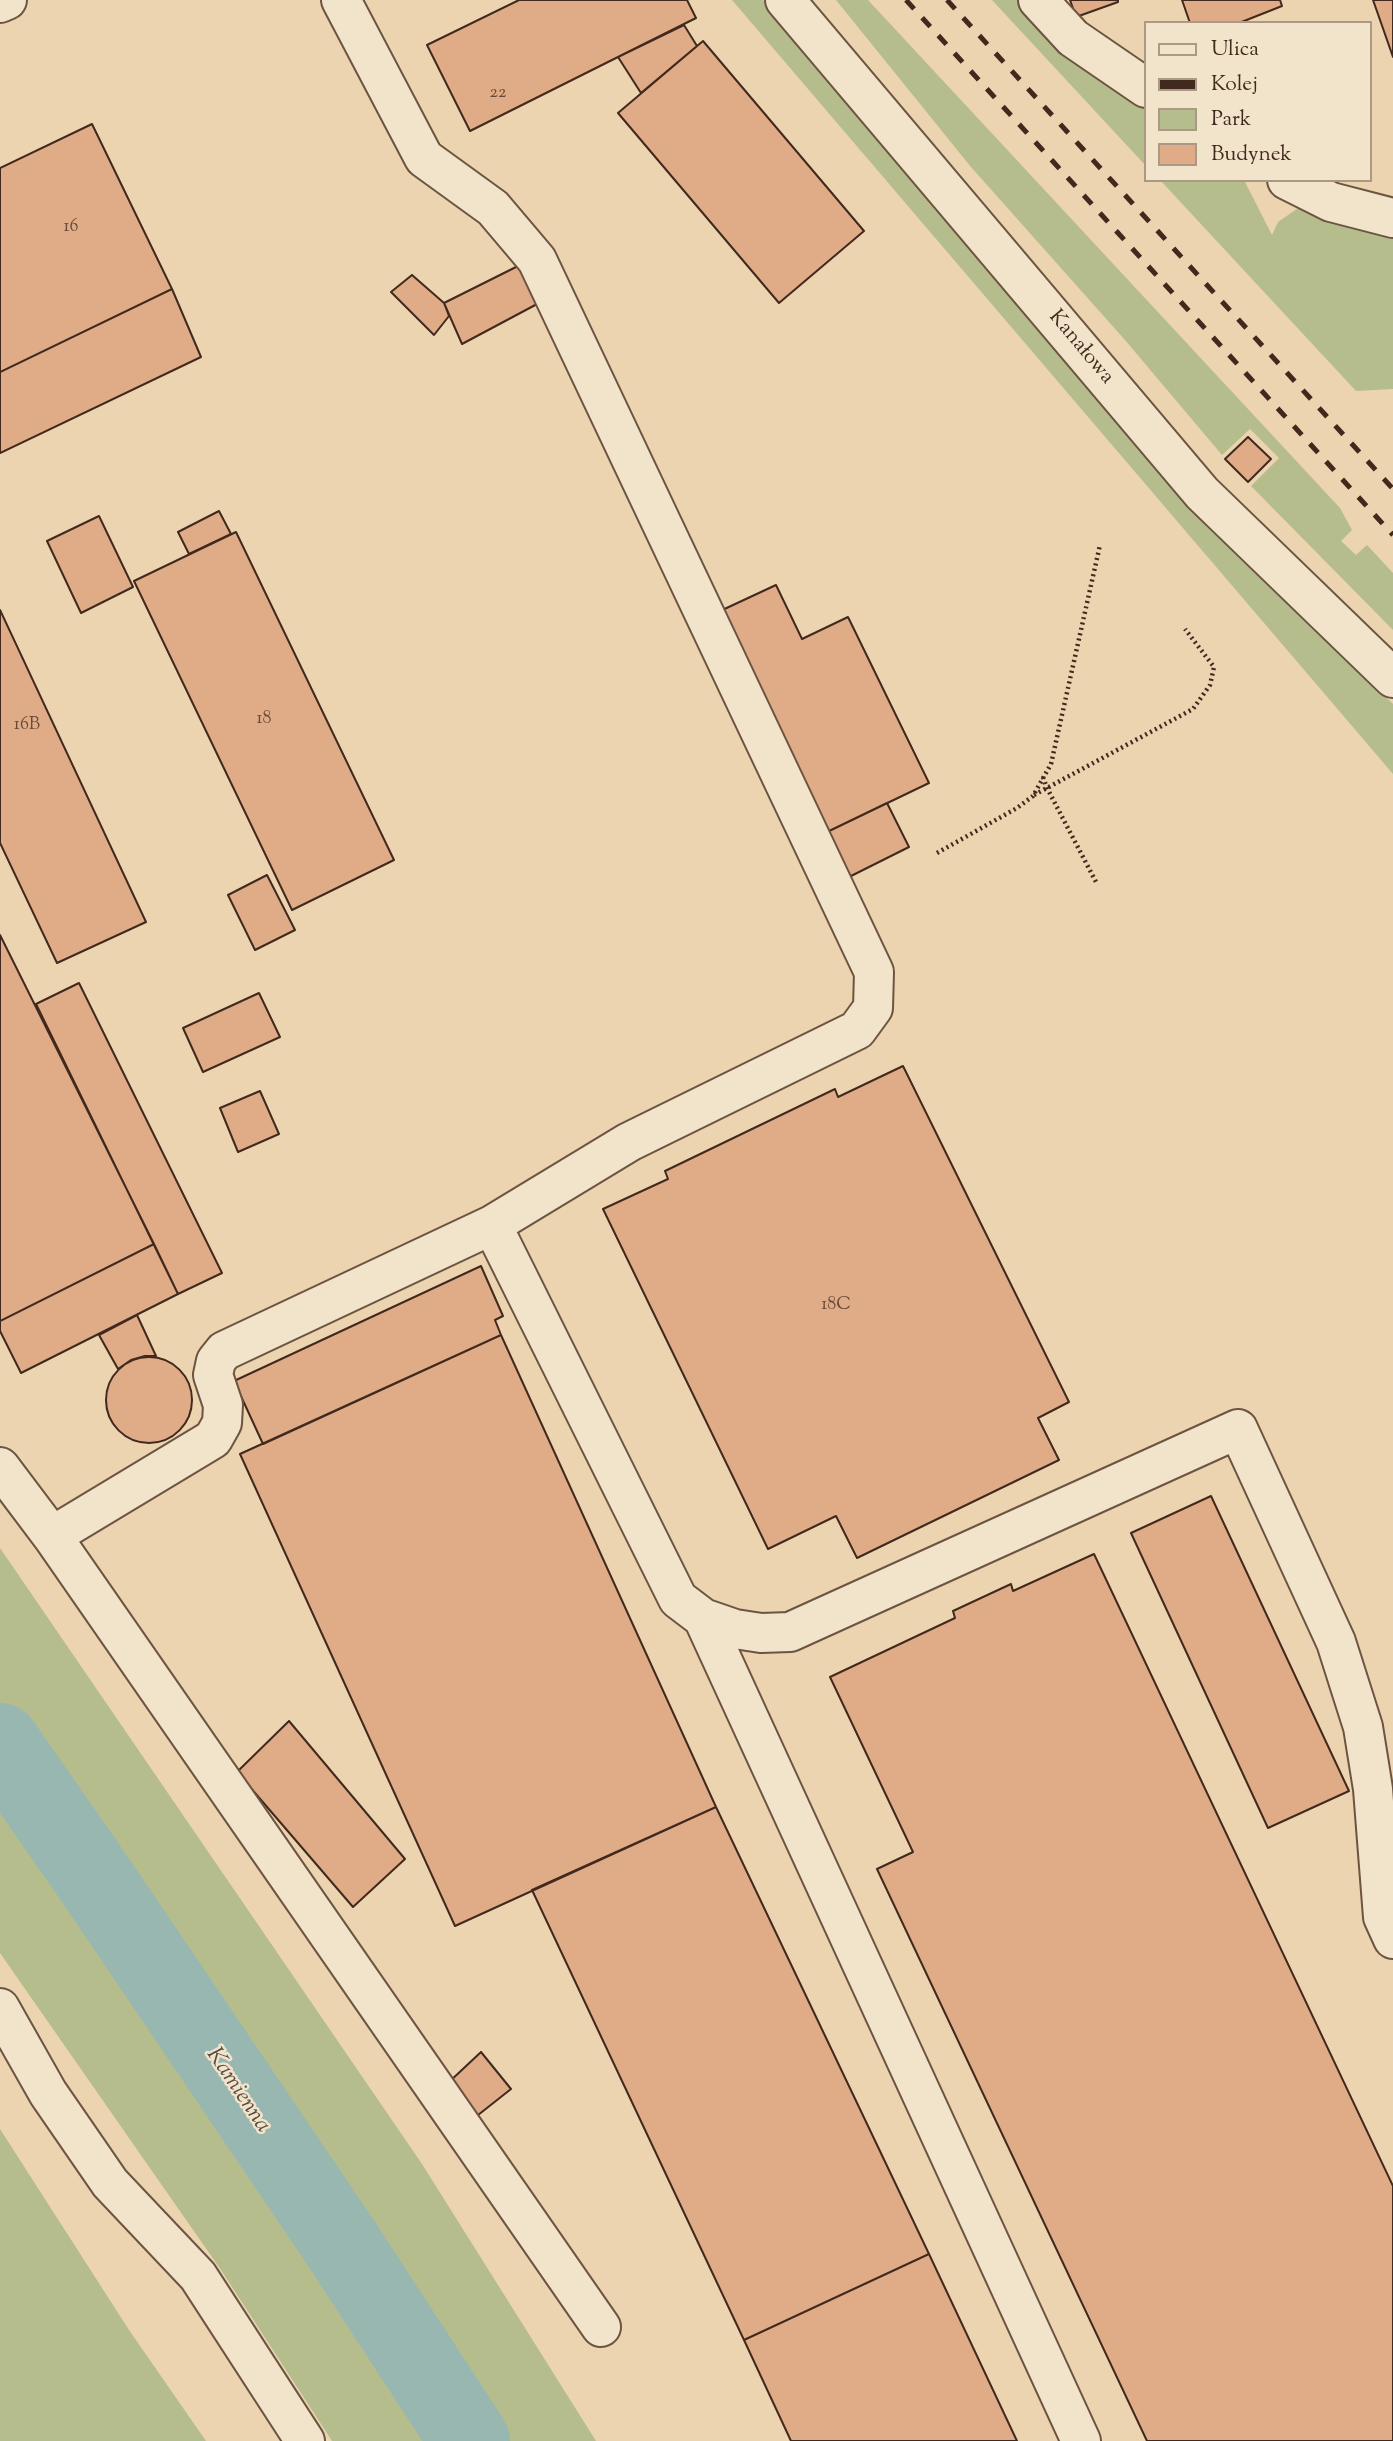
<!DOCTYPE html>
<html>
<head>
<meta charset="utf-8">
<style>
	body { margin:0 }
	#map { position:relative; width:1393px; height:2441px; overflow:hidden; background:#ebd4af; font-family:"Sorts Mill Goudy",serif }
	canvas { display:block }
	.legend { position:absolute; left:1144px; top:21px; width:228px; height:161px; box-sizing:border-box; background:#f2e3cb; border:2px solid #ab9985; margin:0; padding:9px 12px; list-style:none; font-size:21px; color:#41291d }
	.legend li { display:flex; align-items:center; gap:14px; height:35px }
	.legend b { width:35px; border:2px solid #ab9985 }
</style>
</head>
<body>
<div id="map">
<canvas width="1393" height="2441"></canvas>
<ul class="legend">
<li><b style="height:9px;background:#f2e3cb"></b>Ulica</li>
<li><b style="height:9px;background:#41291d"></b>Kolej</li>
<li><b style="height:19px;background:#b6bd8c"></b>Park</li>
<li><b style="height:19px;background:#e0ac88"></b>Budynek</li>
</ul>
</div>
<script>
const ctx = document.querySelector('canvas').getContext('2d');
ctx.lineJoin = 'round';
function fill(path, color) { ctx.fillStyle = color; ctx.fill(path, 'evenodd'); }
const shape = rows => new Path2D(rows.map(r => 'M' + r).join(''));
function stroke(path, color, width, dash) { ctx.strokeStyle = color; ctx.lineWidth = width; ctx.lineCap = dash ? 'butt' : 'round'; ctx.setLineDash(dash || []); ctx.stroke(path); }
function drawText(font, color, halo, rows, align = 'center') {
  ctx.font = font + ' "Sorts Mill Goudy",serif'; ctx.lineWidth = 5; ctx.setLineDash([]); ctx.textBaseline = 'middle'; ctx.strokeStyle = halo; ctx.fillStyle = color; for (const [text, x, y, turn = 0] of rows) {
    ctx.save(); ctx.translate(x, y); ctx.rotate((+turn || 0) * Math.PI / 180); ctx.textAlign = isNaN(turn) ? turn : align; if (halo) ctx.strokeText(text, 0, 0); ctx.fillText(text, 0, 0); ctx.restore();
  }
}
fill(shape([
	[732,0,763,0,1220,535,1393,704,1393,774],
	[836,0,868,0,1340,508,1352,530,1341,541,1356,555,1367,545,1393,573,1393,630,1251,486,1279,458,1250,429,1222,455,1125,340,971,167],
	[992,0,1026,0,1146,103,1146,166],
	[1160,180,1244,180,1272,235,1278,222,1304,204,1393,232,1393,389,1356,391],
	[0,1548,422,2164,596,2441,332,2441,221,2270,0,1953],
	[0,2129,129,2330,206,2441,0,2441]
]), '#b6bd8c');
stroke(shape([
	[0,1743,96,1881,343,2246,470,2441]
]), '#99b7b1', 80);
const building = shape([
	[519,0,687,0,696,18,470,131,427,45,519,0],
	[1070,0,1118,0,1118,2,1076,17,1070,0],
	[1182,0,1280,0,1282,6,1239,23,1190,23,1182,0],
	[1373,0,1393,0,1393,57,1373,0],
	[684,25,697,46,641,93,618,57,684,25],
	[703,41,864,231,779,303,618,113,703,41],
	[92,124,172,289,0,372,0,168,92,124],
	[522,264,539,303,462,344,444,303,522,264],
	[412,275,444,303,449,316,434,335,391,292,412,275],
	[172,289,201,357,0,453,0,372,172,289],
	[1248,437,1271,459,1248,482,1225,459,1248,437],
	[219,511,231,534,189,554,178,532,219,511],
	[99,516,133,587,81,613,47,541,99,516],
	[236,532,394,860,292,910,134,581,236,532],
	[776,585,802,639,848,617,929,783,825,833,718,612,776,585],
	[0,610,146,922,57,963,0,843,0,610],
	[887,803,909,847,843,880,825,833,887,803],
	[267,875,295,930,255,950,228,895,267,875],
	[0,935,154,1244,0,1321,0,935],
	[79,983,222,1273,178,1294,36,1004,79,983],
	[259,993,280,1037,203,1072,183,1028,259,993],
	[903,1066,1069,1402,1038,1418,1059,1460,857,1558,836,1516,768,1549,603,1209,668,1179,665,1171,835,1089,838,1097,903,1066],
	[260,1091,279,1134,238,1152,220,1108,260,1091],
	[154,1244,178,1294,21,1373,0,1331,0,1321,154,1244],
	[481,1266,503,1316,495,1320,501,1335,263,1444,234,1381,481,1266],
	[137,1315,156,1356,145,1356,131,1360,118,1369,99,1335,137,1315],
	[501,1335,716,1807,455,1926,240,1454,501,1335],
	'106 1400a43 43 0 1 1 86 0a43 43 0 1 1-86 0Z',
	[1211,1496,1349,1791,1268,1828,1131,1533,1211,1496],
	[1094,1554,1393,2186,1393,2441,1147,2441,877,1869,913,1852,830,1677,955,1618,953,1611,1011,1584,1013,1591,1094,1554],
	[289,1721,405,1859,353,1907,237,1772,289,1721],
	[716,1807,929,2254,744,2340,532,1890,716,1807],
	[481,2052,511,2089,473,2119,448,2083,481,2052],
	[929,2254,1017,2441,791,2441,744,2340,929,2254]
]);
fill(building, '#e0ac88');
stroke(building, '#41291d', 2);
const minor = shape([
	[785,0,1202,493,1393,678],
	[1038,0,1073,38,1146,88],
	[0,3,7,0],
	[1287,180,1331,202,1393,218],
	[492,1225,678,1599,703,1618,735,1629,761,1633,790,1632,1238,1429,1336,1642,1363,1727,1373,1789,1383,1917,1393,1939],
	[0,1467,52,1536,601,2327],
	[52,1536,213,1439,222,1423,223,1405,213,1375,216,1361,224,1351,492,1225,629,1142,857,1030,873,1008,874,972,537,260,493,208,424,158,341,0],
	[703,1618,1081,2441],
	[0,2008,48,2093,110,2183,198,2276,305,2441]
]);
stroke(minor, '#6c5442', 42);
stroke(shape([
	[1043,777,1047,788,1096,882],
	[1034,795,1193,709,1210,685,1214,667,1185,629],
	[937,853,1017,808,1033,796,1051,764,1100,545]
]), '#41291d', 4.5, [2, 3.5]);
stroke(minor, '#f2e3cb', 38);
stroke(shape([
	[906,0,1393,535],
	[947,0,1393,489]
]), '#41291d', 5, [12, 12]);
drawText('18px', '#694a38', null, [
	["22",498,94],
	["16",71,228],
	["18",264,720],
	["16B",27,726],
	["18C",836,1306]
]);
drawText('21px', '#41291d', '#f2e3cb', [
	["Kanałowa",1080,348,50]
]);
drawText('italic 23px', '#574c42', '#f2e3cb', [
	["Kamienna",237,2091,56]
]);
</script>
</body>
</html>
